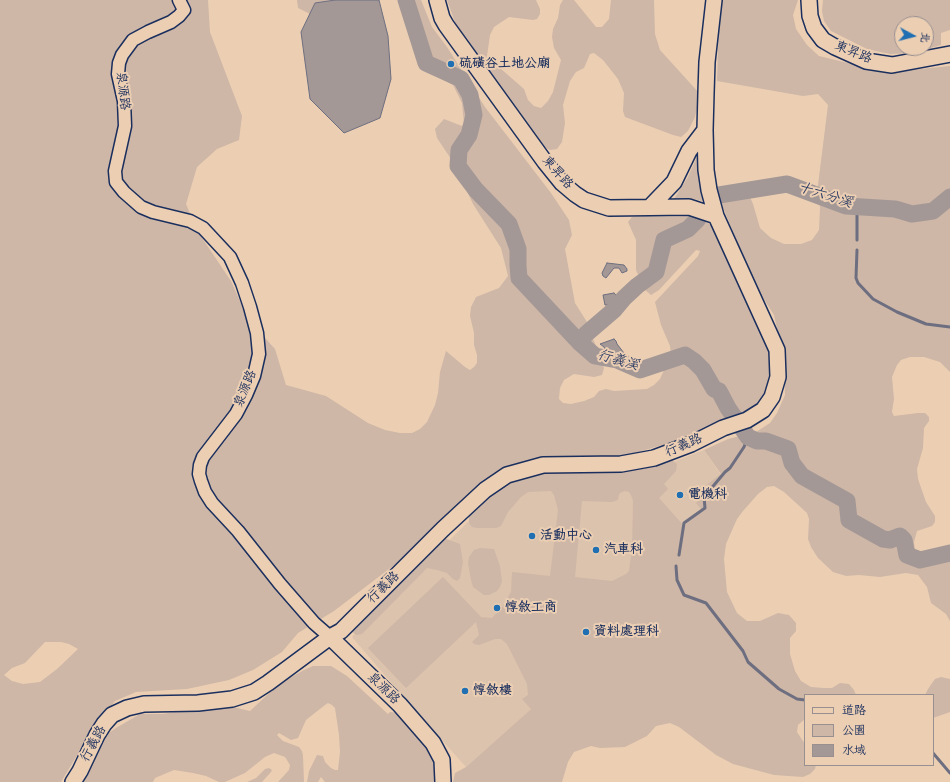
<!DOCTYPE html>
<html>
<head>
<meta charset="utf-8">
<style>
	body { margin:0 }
	#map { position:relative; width:950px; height:782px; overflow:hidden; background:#eccfb3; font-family:Mynerve,"LXGW WenKai TC",sans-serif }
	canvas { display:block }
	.legend { position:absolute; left:804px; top:694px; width:130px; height:72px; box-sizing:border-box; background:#eccfb3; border:1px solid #988f91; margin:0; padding:5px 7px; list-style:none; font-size:12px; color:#1b2f5e }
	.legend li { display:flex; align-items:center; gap:8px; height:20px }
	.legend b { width:20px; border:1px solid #988f91 }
	.north { position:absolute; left:894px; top:16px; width:40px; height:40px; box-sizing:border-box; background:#eccfb3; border:1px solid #988f91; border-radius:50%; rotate:97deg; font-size:11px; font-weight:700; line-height:16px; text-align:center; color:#1b2f5e }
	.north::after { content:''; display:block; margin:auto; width:14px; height:18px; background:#1f6fb2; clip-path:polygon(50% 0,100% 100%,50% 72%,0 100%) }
</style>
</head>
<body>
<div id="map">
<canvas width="950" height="782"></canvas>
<ul class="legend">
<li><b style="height:5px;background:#eccfb3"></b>道路</li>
<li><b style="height:11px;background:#ceb7a7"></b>公園</li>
<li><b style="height:11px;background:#a49896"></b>水域</li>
</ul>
<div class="north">北</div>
</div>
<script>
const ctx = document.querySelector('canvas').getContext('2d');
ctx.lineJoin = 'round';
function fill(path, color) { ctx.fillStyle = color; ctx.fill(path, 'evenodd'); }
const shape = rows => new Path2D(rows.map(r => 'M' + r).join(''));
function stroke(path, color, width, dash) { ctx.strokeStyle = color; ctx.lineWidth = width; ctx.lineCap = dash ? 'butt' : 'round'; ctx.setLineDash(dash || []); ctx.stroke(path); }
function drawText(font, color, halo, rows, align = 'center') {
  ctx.font = font + ' Mynerve,"LXGW WenKai TC",sans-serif'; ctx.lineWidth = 4; ctx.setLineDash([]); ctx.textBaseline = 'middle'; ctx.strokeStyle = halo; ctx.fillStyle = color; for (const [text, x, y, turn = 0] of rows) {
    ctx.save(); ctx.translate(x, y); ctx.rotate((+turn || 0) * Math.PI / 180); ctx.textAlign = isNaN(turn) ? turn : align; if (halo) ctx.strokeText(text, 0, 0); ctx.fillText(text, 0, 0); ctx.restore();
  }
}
fill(shape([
	[704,450,737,499,531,709,466,767,406,700,352,637,503,487,650,471]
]), '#dcc3ad');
fill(shape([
	[0,0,208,0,210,32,242,116,239,140,217,149,197,167,186,204,198,232,231,281,248,319,275,349,286,385,326,396,368,423,385,430,400,433,412,433,420,429,427,422,435,405,438,393,440,372,446,351,465,367,470,370,474,367,477,363,477,355,474,345,474,333,470,316,471,307,476,297,499,288,508,276,501,248,473,204,453,162,437,138,435,129,444,119,462,126,464,123,462,103,453,85,433,74,419,60,410,25,398,0,421,0,432,27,447,47,485,107,551,193,569,220,572,235,565,249,575,303,587,322,604,368,602,375,594,377,574,374,564,380,560,388,559,399,563,403,571,404,584,401,594,397,599,391,606,389,614,391,647,389,654,385,660,379,671,354,670,346,661,325,655,302,698,256,700,251,696,250,659,290,651,295,644,289,636,270,636,240,628,222,632,217,644,216,678,217,696,216,716,228,773,354,773,377,760,411,683,439,621,457,501,474,406,556,334,611,298,633,282,652,253,670,229,680,187,689,136,692,115,701,91,732,61,782,0,782],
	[45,642,61,642,69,644,78,649,57,669,40,682,23,684,12,681,4,675,12,668,25,663],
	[297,0,335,0,315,3,310,14,298,8],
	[447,0,536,0,540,9,540,14,537,19,533,20,509,17,494,27,490,35,487,56,484,62,479,59,456,25],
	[563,0,574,0,596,27,602,27,609,19,611,0,654,0,655,34,660,50,700,94,695,117,688,131,681,137,673,135,625,117,623,111,624,93,618,79,603,60,594,53,590,54,584,68,576,72,570,81,563,105,565,123,562,142,557,149,550,150,542,146,488,76,489,69,491,66,500,68,524,89,528,100,534,106,541,108,548,101,553,92,561,60,554,48,552,37,553,29,558,18,560,5],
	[722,0,798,0,793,15,796,29,807,45,819,56,877,70,892,72,950,66,950,372,940,362,924,357,910,357,901,360,897,365,892,377,894,399,892,412,894,416,918,413,925,413,929,417,929,421,924,428,923,448,917,469,918,479,926,502,935,516,935,522,932,526,917,531,914,542,915,551,919,556,950,556,950,621,946,614,931,603,927,587,918,575,906,573,880,577,859,575,846,576,833,572,818,558,811,547,808,539,809,519,807,513,784,492,774,486,767,487,758,494,743,511,737,519,726,544,724,559,727,592,737,613,747,621,760,621,778,613,789,615,796,623,796,631,790,638,790,654,795,671,801,681,811,687,824,688,832,688,840,683,849,684,854,690,856,695,805,695,805,719,798,725,797,732,805,744,805,765,816,765,815,769,810,774,803,777,774,775,733,764,716,755,679,727,670,723,656,726,647,736,625,747,600,748,591,746,574,752,568,762,562,782,453,782,455,773,466,767,531,709,522,699,528,695,527,684,507,644,501,639,495,639,479,645,474,644,472,642,479,635,476,622,406,688,368,648,443,577,481,617,492,618,503,606,511,592,512,572,550,576,558,510,554,495,551,491,528,492,521,497,508,512,501,526,496,528,477,528,472,527,469,523,469,513,504,481,554,469,671,459,677,464,676,471,664,484,668,489,659,498,684,526,702,510,696,503,701,498,697,492,721,474,704,450,728,439,756,432,770,423,777,413,785,395,784,360,774,315,755,285,721,203,722,199,741,196,750,197,753,204,760,228,771,238,784,244,801,244,812,240,819,230,820,208,818,185,828,105,818,94,803,96,717,81,719,15],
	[625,491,629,492,631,495,633,501,632,548,629,571,626,574,612,581,575,577,582,501,612,502,618,500,619,494,622,492],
	[823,0,950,0,950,30,941,33,941,45,914,53,890,54,867,49,831,31,824,21,822,11],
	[902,24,926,24,926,48,902,48],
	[699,153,701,186,704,199,702,201,694,199,674,199,688,177,698,154],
	[444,538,460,544,463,562,460,578,457,581,453,579,447,573,437,570,427,568,362,634,356,635,349,629],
	[480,548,494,549,500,566,502,581,500,587,497,591,489,595,484,595,473,587,471,580,468,563,469,557,474,550],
	[313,666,331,666,347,676,388,714,390,712,399,713,430,747,437,764,438,782,325,782,321,777,318,782,307,782,309,771,317,755,323,756,325,762,331,768,335,770,338,770,340,752,339,735,335,708,332,705,328,703,325,705,306,720,298,738,291,740,279,733,277,735,283,741,299,747,302,751,303,755,304,782,278,782,289,770,290,765,285,757,274,753,265,757,245,773,225,782,219,782,206,776,193,773,174,770,155,778,153,782,77,782,104,736,116,728,140,714,163,714,191,709,233,707,250,711,279,684,304,670],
	[941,677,950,679,950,712,933,718,933,695,925,695,928,689,935,679],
	[269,768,272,770,271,772,262,782,247,782,256,778,265,769]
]), '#ceb7a7');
const water = shape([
	[335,0,379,0,388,36,391,79,380,118,344,133,310,99,301,32,315,3,335,0],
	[607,263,624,265,627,269,627,271,622,273,619,268,614,268,606,278,603,276,602,273,607,263],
	[614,293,616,295,615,298,613,299,614,302,612,305,605,305,603,295,614,293],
	[614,339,616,341,617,344,624,353,620,358,606,351,604,347,600,344,614,339]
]);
fill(water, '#a49896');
stroke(water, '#6d6e80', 1);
stroke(shape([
	[857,240,857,207],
	[857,250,856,278,858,283,873,299,897,312,926,324,950,327],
	[679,555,684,523,705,508,704,497,725,472,730,468,744,447,748,437],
	[676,566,677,580,684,595,706,603,743,651,748,662,779,689,797,699,805,700],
	[933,753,950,773]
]), '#6d6e80', 3);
stroke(shape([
	[406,0,426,63,461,79,470,95,474,115,469,135,459,150,458,166,476,190,509,224,518,249,518,265,519,278,579,342,595,356,617,360,640,370,685,355,694,361,703,370,714,389,719,391,728,408,748,437,757,441,766,441,788,449,792,463,802,476,847,501,849,520,883,539,890,540,900,536,904,540,907,555,920,560,950,553],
	[719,195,787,184,846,206,895,209,912,214,933,211,950,197],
	[579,342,586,334,614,310,624,298,637,286,656,272,664,240,688,229,698,219]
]), '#a49896', 17);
const minor = shape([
	[179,0,184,10,179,16,171,22,148,32,133,40,122,55,119,63,118,74,124,101,125,126,115,171,116,182,124,192,141,207,153,212,190,221,203,228,230,257,242,283,250,307,257,333,259,354,254,376,246,395,236,414,203,457,200,465,199,474,201,481,205,492,212,503,238,531,280,584,314,623,330,637]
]);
const tertiary = shape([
	[437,0,442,18,446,25,545,162,562,183,575,194,584,200,609,208,689,207,716,216],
	[809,0,810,16,814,28,823,40,835,47,866,61,892,65,950,54],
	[650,207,674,182,689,151,705,130],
	[330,637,400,705,433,743,442,760,443,782],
	[73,782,80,771,97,735,104,724,112,715,127,708,144,704,198,703,232,699,254,692,268,683,330,637,341,631,443,529,485,490,507,475,543,465,621,464,654,458,691,444,723,428,747,420,763,410,772,397,778,377,777,350,716,216,709,190,706,170,705,130,706,93,707,62,714,0]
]);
stroke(minor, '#1b2f5e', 15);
stroke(tertiary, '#1b2f5e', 18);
stroke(minor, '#eccfb3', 12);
stroke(tertiary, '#eccfb3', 15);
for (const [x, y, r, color] of [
	[451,64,4,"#1f6fb2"],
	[680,495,4,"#1f6fb2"],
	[532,536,4,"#1f6fb2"],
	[596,550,4,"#1f6fb2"],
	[497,608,4,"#1f6fb2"],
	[586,632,4,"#1f6fb2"],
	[465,691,4,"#1f6fb2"]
]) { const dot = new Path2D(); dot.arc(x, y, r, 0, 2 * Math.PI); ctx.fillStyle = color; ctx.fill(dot); stroke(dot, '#eccfb3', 1.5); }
drawText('13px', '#1b2f5e', '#eccfb3', [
	["東昇路",853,53,22],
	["泉源路",122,91,83],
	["東昇路",557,173,48],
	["泉源路",246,389,-68],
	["行義路",684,446,-23],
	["行義路",384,588,-44],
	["泉源路",383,689,44],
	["行義路",94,744,-61]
]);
drawText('bold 13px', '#1b2f5e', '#eccfb3', [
	["硫磺谷土地公廟",459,64],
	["電機科",688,495],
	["活動中心",540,536],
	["汽車科",604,550],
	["惇敘工商",505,608],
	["資料處理科",594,632],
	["惇敘樓",473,691]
], 'left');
drawText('italic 14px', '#303f66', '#eccfb3', [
	["十六分溪",825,196,17],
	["行義溪",618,361,16]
]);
</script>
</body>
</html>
